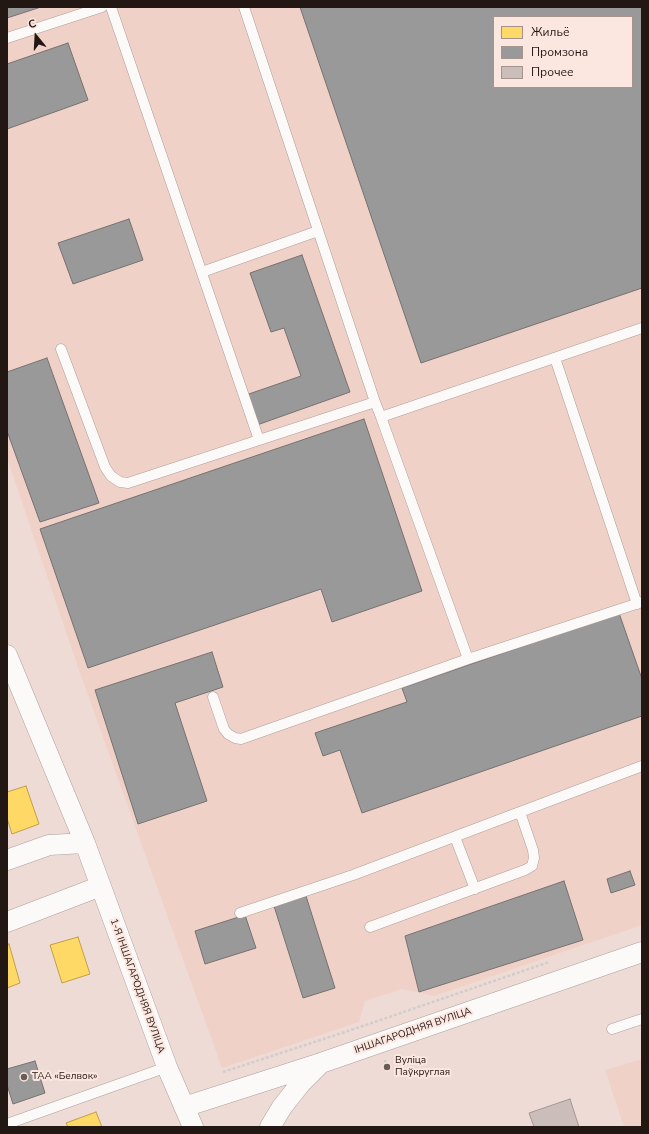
<!DOCTYPE html>
<html>
<head>
<meta charset="utf-8">
<style>
	body { margin:0 }
	#map { position:relative; width:649px; height:1134px; overflow:hidden; background:#eedbd6; font-family:"Nunito Sans",sans-serif }
	canvas { display:block }
	.frame { position:absolute; inset:0; border:8px solid #231713; pointer-events:none }
	.legend { position:absolute; left:493px; top:16px; width:140px; height:72px; box-sizing:border-box; background:#fce6e0; border:1px solid #a5938e; margin:0; padding:5px 7px; list-style:none; font-size:12px; color:#231713 }
	.legend li { display:flex; align-items:center; gap:8px; height:20px }
	.legend b { width:20px; border:1px solid #a5938e }
	.north { position:absolute; left:16px; top:16px; width:40px; height:40px; -webkit-text-stroke:3px #fce6e0; paint-order:stroke; rotate:342deg; font-size:11px; font-weight:700; line-height:16px; text-align:center; color:#231713 }
	.north::after { content:''; display:block; margin:auto; width:14px; height:18px; background:#231713; clip-path:polygon(50% 0,100% 100%,50% 72%,0 100%) }
</style>
</head>
<body>
<div id="map">
<canvas width="649" height="1134"></canvas>
<div class="frame"></div>
<ul class="legend">
<li><b style="height:11px;background:#ffd966"></b>Жильё</li>
<li><b style="height:11px;background:#999"></b>Промзона</li>
<li><b style="height:11px;background:#cbbdb9"></b>Прочее</li>
</ul>
<div class="north">С</div>
</div>
<script>
const ctx = document.querySelector('canvas').getContext('2d');
ctx.lineJoin = 'round';
function fill(path, color) { ctx.fillStyle = color; ctx.fill(path, 'evenodd'); }
const shape = rows => new Path2D(rows.map(r => 'M' + r).join(''));
function stroke(path, color, width, dash) { ctx.strokeStyle = color; ctx.lineWidth = width; ctx.lineCap = dash ? 'butt' : 'round'; ctx.setLineDash(dash || []); ctx.stroke(path); }
function drawText(font, color, halo, rows, align = 'center') {
  ctx.font = font + ' "Nunito Sans",sans-serif'; ctx.lineWidth = 4; ctx.setLineDash([]); ctx.textBaseline = 'middle'; ctx.strokeStyle = halo; ctx.fillStyle = color; for (const [text, x, y, turn = 0] of rows) {
    ctx.save(); ctx.translate(x, y); ctx.rotate((+turn || 0) * Math.PI / 180); ctx.textAlign = isNaN(turn) ? turn : align; if (halo) ctx.strokeText(text, 0, 0); ctx.fillText(text, 0, 0); ctx.restore();
  }
}
fill(shape([
	[7,7,642,7,642,925,434,996,402,989,365,1001,359,1022,222,1068,80,673,7,458],
	[494,17,632,17,632,87,494,87],
	[642,1059,642,1127,624,1127,605,1070]
]), '#f0d1c7');
const homes = shape([
	[26,786,39,824,12,834,7,818,7,792,26,786],
	[78,937,90,974,62,983,50,945,78,937],
	[9,944,20,983,7,988,7,945,9,944],
	[96,1112,102,1127,68,1127,66,1123,96,1112]
]);
fill(homes, '#ffd966');
stroke(homes, '#bd9f4d', 1);
const industry = shape([
	[7,7,41,7,7,18,7,7],
	[300,7,642,7,642,288,421,363,300,7],
	[494,17,632,17,632,87,494,87,494,17],
	[68,43,88,100,7,129,7,64,68,43],
	[129,219,143,260,73,284,58,243,129,219],
	[302,255,350,392,257,425,246,395,301,376,284,328,271,332,250,273,302,255],
	[47,358,99,503,40,522,7,431,7,372,47,358],
	[364,419,422,591,332,622,321,589,88,668,40,529,364,419],
	[619,613,642,679,642,716,362,813,340,750,323,756,315,733,407,702,402,688,619,613],
	[212,652,223,687,175,703,207,801,138,824,95,690,212,652],
	[630,871,635,885,611,893,607,879,630,871],
	[564,881,583,940,419,992,405,936,564,881],
	[306,896,335,988,303,998,274,906,306,896],
	[245,915,256,948,205,964,195,931,245,915],
	[35,1061,45,1093,13,1104,7,1085,7,1069,35,1061]
]);
fill(industry, '#999');
stroke(industry, '#767271', 1);
const building = shape([
	[570,1099,579,1127,534,1127,529,1113,570,1099]
]);
fill(building, '#cbbdb9');
stroke(building, '#a49692', 1);
const service = shape([
	[111,7,259,440],
	[244,7,375,402],
	[7,38,102,7],
	[202,272,318,231],
	[61,349,105,467,111,476,120,482,128,483,375,402,381,417],
	[555,358,637,604],
	[468,659,642,602],
	[213,697,224,729,228,734,235,738,241,739,468,659,381,417,642,328],
	[455,837,475,889],
	[240,913,353,875,642,766],
	[370,927,525,870,532,866,534,858,533,850,520,812],
	[612,1029,642,1019],
	[7,1124,167,1067]
]);
const minor = shape([
	[7,655,85,843,167,1067,193,1127],
	[7,860,49,845,85,843],
	[7,922,101,886],
	[184,1107,321,1063,642,952],
	[270,1127,282,1107,301,1083,318,1066]
]);
stroke(service, '#ae9f9b', 11);
stroke(minor, '#ae9f9b', 21);
stroke(shape([
	[385,1060,387,1067],
	[223,1072,360,1027,549,962]
]), '#d2cdcb', 2.5, [3, 2]);
stroke(service, '#fcfaf9', 10);
stroke(minor, '#fcfaf9', 20);
for (const [x, y, r, color] of [
	[387,1067,4,"#6a5c57"],
	[24,1077,4,"#6a5c57"]
]) { const dot = new Path2D(); dot.arc(x, y, r, 0, 2 * Math.PI); ctx.fillStyle = color; ctx.fill(dot); stroke(dot, '#fce6e0', 1.5); }
drawText('10px', '#231713', '#fce6e0', [
	["1-Я ІНШАГАРОДНЯЯ ВУЛІЦА",137,986,70],
	["ІНШАГАРОДНЯЯ ВУЛІЦА",413,1031,-19]
]);
drawText('10px', '#231713', '#fce6e0', [
	["Вуліца",395,1061],
	["Паўкруглая",395,1073],
	["ТАА «Белвок»",32,1077]
], 'left');
</script>
</body>
</html>
